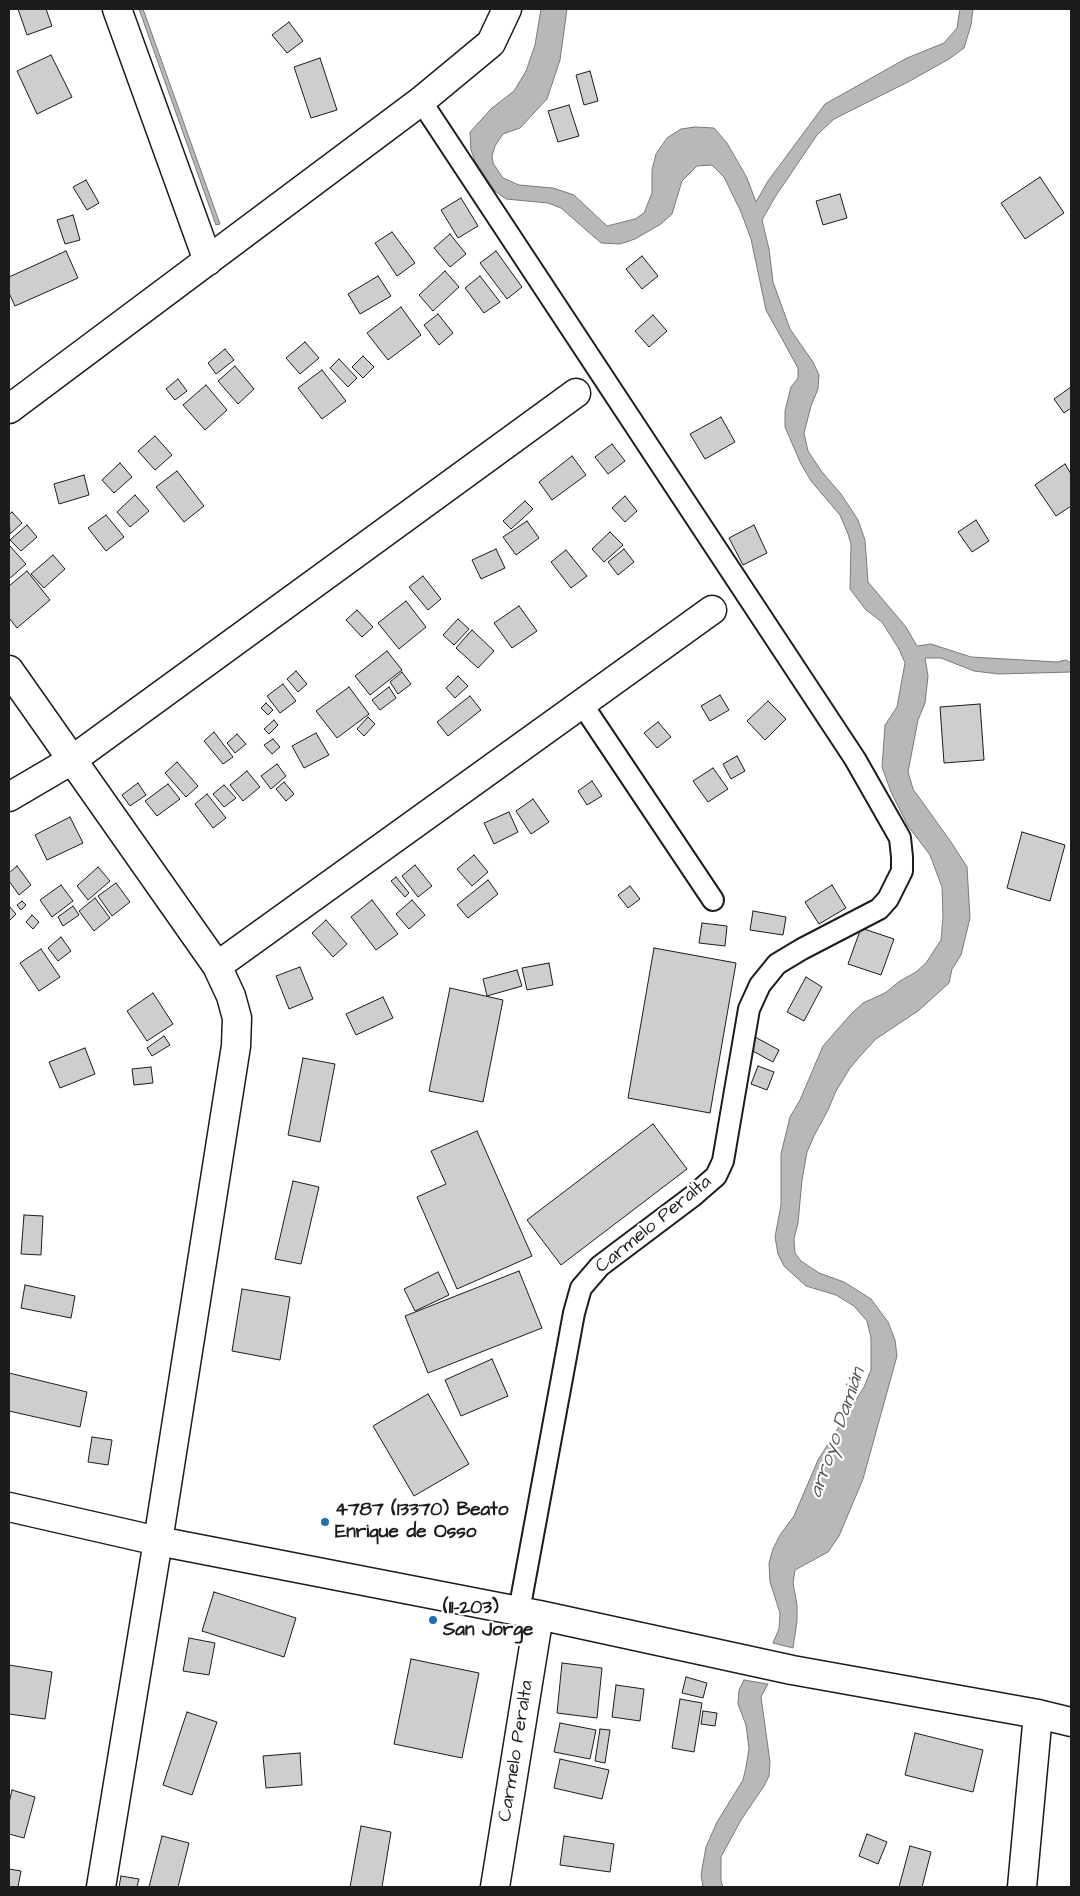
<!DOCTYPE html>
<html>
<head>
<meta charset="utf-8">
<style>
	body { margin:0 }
	#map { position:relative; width:1080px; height:1896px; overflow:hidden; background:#fff; font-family:"Architects Daughter",sans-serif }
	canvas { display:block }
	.frame { position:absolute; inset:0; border:10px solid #1c1c1c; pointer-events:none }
</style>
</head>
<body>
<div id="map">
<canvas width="1080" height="1896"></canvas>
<div class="frame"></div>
</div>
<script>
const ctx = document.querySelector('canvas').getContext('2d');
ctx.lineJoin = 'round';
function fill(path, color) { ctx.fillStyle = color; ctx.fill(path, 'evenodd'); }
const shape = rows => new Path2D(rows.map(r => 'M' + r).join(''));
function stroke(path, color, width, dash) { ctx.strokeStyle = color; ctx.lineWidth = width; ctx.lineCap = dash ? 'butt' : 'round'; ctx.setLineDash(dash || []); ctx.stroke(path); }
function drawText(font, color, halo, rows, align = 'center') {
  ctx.font = font + ' "Architects Daughter",sans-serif'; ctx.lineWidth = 4.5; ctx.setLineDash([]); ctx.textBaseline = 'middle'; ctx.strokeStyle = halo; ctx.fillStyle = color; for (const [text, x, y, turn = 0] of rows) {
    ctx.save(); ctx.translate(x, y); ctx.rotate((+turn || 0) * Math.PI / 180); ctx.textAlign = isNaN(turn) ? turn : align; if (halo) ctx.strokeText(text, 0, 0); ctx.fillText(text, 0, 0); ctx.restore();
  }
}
const water = shape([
	[139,9,143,9,220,224,216,225,139,9],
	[541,9,567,9,560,60,547,99,520,128,503,134,495,146,492,156,493,163,503,178,519,185,553,188,574,195,607,226,635,219,644,213,652,193,652,170,656,154,667,138,681,129,695,127,714,128,727,143,747,178,756,202,768,181,825,104,907,58,944,43,957,28,960,9,973,9,971,25,964,48,949,59,908,82,834,119,817,135,775,197,762,220,769,249,773,282,790,329,813,362,819,375,818,389,811,406,804,433,808,451,822,472,841,494,858,520,865,540,868,582,906,627,917,646,931,644,971,657,1057,662,1066,660,1071,663,1071,672,999,674,974,671,941,658,925,658,928,676,925,703,918,720,908,772,913,789,951,842,967,867,970,918,961,955,952,969,949,983,918,1011,876,1039,862,1054,850,1068,836,1091,828,1110,814,1136,807,1152,802,1180,798,1223,794,1239,795,1253,801,1261,819,1273,844,1282,871,1299,888,1322,895,1340,897,1356,863,1479,839,1536,828,1552,795,1570,793,1583,797,1605,797,1621,793,1648,773,1643,779,1629,780,1613,770,1582,769,1563,773,1549,780,1535,794,1516,818,1460,864,1387,871,1370,871,1338,867,1321,854,1306,836,1295,806,1286,784,1266,778,1254,775,1237,781,1205,781,1154,790,1117,800,1100,823,1046,851,1014,863,1003,885,993,900,981,916,972,926,963,941,940,943,916,942,887,930,855,908,826,891,792,882,767,885,725,897,707,905,663,899,649,882,622,866,610,850,589,851,544,848,534,840,515,811,481,801,464,785,427,785,411,791,387,798,378,798,368,766,310,751,239,741,212,724,177,712,165,697,166,682,181,672,214,661,224,635,239,620,244,601,243,561,208,548,203,506,199,495,191,475,161,471,150,470,132,492,108,514,91,526,71,535,45,541,9],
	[744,1680,768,1684,761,1697,770,1762,769,1776,764,1786,741,1820,721,1857,721,1881,723,1887,703,1887,701,1875,706,1847,717,1822,743,1780,746,1767,749,1749,746,1725,738,1704,739,1690,744,1680]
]);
fill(water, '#b8b8b8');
stroke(water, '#7a7a7a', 1);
const building = shape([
	[18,9,46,9,52,26,27,35,18,9],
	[289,22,303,41,287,53,272,35,289,22],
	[51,55,72,97,37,114,17,71,51,55],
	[320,58,337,110,311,118,294,67,320,58],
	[590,71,598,101,584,105,576,75,590,71],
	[569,105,579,136,558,142,548,111,569,105],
	[1040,177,1064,213,1025,239,1001,203,1040,177],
	[86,180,99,203,87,210,73,187,86,180],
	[840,194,847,218,823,225,816,201,840,194],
	[461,198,478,226,458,238,441,210,461,198],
	[73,215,80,240,65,244,57,220,73,215],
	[392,232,415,263,397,276,375,243,392,232],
	[450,234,466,254,450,267,434,248,450,234],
	[66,251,78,278,15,306,9,293,9,277,66,251],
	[496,251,522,287,507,299,480,263,496,251],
	[642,256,658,276,642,289,626,269,642,256],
	[445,271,459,287,433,311,419,295,445,271],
	[378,276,391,296,360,314,348,294,378,276],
	[480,276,500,302,484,313,465,288,480,276],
	[401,307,421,335,388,360,367,333,401,307],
	[438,314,453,333,439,345,424,325,438,314],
	[653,315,667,331,649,347,635,331,653,315],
	[305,342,319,358,300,374,286,358,305,342],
	[225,349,234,360,216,374,208,363,225,349],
	[363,356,374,367,363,378,352,367,363,356],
	[339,359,357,378,348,387,330,368,339,359],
	[235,366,254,389,238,404,218,381,235,366],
	[322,370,346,401,322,419,298,388,322,370],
	[178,379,187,391,175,400,166,389,178,379],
	[206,385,227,410,205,430,183,405,206,385],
	[1071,387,1071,408,1064,413,1054,399,1071,387],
	[721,417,735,442,705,459,690,434,721,417],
	[155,436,172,455,155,470,138,451,155,436],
	[612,444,625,461,608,474,595,457,612,444],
	[572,456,586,475,552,500,539,482,572,456],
	[120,463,132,477,114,493,102,480,120,463],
	[1065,464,1071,474,1071,506,1056,516,1035,485,1065,464],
	[177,471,204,506,184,522,156,487,177,471],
	[84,475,89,495,59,504,54,484,84,475],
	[135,495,149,511,130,527,117,512,135,495],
	[625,496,637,511,625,522,612,508,625,496],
	[525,501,533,509,511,529,503,521,525,501],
	[12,512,22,523,10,534,9,515,12,512],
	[106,515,124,537,106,551,88,528,106,515],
	[976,520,989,541,972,552,958,532,976,520],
	[527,521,539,538,516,555,503,537,527,521],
	[27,525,37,537,21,551,10,540,27,525],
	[754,525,767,553,743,565,729,538,754,525],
	[610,532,623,545,604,562,592,549,610,532],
	[9,545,26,564,9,579,9,545],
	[496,549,505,568,481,579,472,560,496,549],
	[624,549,634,562,618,575,608,562,624,549],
	[566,550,587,576,571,588,551,562,566,550],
	[53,555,65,569,44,588,31,574,53,555],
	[27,571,50,600,17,628,9,618,9,586,27,571],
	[423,576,441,599,428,610,409,587,423,576],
	[406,601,426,627,399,649,378,623,406,601],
	[519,606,537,631,512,648,494,623,519,606],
	[357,610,373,627,362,637,346,620,357,610],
	[458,619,469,629,454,645,443,635,458,619],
	[472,630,494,651,478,668,456,648,472,630],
	[387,651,402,670,370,695,355,676,387,651],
	[296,671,307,684,298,692,287,679,296,671],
	[402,672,411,684,398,694,390,682,402,672],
	[458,676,468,686,455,698,446,688,458,676],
	[283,684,296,701,280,713,267,696,283,684],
	[349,687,369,714,337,738,316,711,349,687],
	[389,687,396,698,380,710,372,700,389,687],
	[720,695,729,710,710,721,701,706,720,695],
	[470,696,481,710,448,736,437,722,470,696],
	[768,701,786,719,765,740,747,721,768,701],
	[266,703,273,710,268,715,261,708,266,703],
	[980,704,984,760,944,763,940,707,980,704],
	[368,717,375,724,364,736,357,729,368,717],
	[274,720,278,725,269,734,264,729,274,720],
	[658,722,671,737,657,748,644,733,658,722],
	[214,732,233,757,223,764,204,741,214,732],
	[316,733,329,755,304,768,292,746,316,733],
	[237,734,246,744,235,753,227,743,237,734],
	[273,739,280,747,272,754,264,745,273,739],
	[737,756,745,771,731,779,723,764,737,756],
	[177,762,198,786,186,797,165,773,177,762],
	[277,764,286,776,271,789,261,776,277,764],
	[713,768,728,789,708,802,693,781,713,768],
	[247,771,260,787,243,801,230,785,247,771],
	[592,781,602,796,587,805,578,791,592,781],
	[284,782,294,794,286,801,276,789,284,782],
	[138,783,146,795,130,806,122,795,138,783],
	[168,784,180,799,157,816,145,801,168,784],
	[224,785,236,798,224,807,213,794,224,785],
	[207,794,226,818,213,828,195,804,207,794],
	[533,799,549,822,531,834,516,811,533,799],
	[509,812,518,832,494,844,484,823,509,812],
	[70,817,83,843,47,860,35,835,70,817],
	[1022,832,1065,845,1050,901,1007,888,1022,832],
	[474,855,488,872,472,886,457,869,474,855],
	[415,865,432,886,418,897,402,876,415,865],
	[17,866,31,885,19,895,9,881,9,873,17,866],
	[98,867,110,881,88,900,77,886,98,867],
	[396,877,409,893,405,897,391,881,396,877],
	[488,880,498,894,468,918,457,905,488,880],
	[116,883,130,902,112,916,98,896,116,883],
	[61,885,73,901,52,917,40,900,61,885],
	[832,885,846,908,819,924,805,902,832,885],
	[630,886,640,899,628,908,618,895,630,886],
	[95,898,110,918,94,931,79,911,95,898],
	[372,900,398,934,376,950,351,917,372,900],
	[412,900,425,915,409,929,396,914,412,900],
	[22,901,26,905,21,910,17,905,22,901],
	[9,906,16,914,9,921,9,906],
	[73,906,79,915,63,926,58,917,73,906],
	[753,911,786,917,783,935,750,930,753,911],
	[32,915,39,922,33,929,26,922,32,915],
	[326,920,347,944,333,957,312,933,326,920],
	[702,923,727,926,725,946,699,943,702,923],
	[861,928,894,939,881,975,848,964,861,928],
	[61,937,71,951,58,961,48,948,61,937],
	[654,948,736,963,710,1113,628,1098,654,948],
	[41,949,60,977,39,991,20,963,41,949],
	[549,963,553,985,527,990,522,968,549,963],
	[300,967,313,999,289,1009,276,976,300,967],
	[517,970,522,986,487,996,483,979,517,970],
	[806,977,822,987,804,1021,787,1012,806,977],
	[450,988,503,1000,483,1102,429,1091,450,988],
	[153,993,173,1024,147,1041,127,1011,153,993],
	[383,997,393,1018,356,1035,346,1014,383,997],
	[164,1036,170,1045,152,1056,147,1048,164,1036],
	[755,1037,779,1050,773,1062,749,1049,755,1037],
	[85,1048,95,1074,60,1088,49,1062,85,1048],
	[303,1058,335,1064,320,1142,288,1135,303,1058],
	[758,1066,774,1072,767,1090,751,1084,758,1066],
	[151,1067,153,1083,134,1085,132,1069,151,1067],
	[653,1124,687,1169,561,1265,527,1220,653,1124],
	[477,1131,532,1256,457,1289,417,1197,446,1184,431,1151,477,1131],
	[293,1181,319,1187,301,1264,275,1259,293,1181],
	[24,1215,43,1216,41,1255,21,1254,24,1215],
	[519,1271,542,1328,428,1373,405,1316,519,1271],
	[438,1272,449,1295,415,1311,404,1289,438,1272],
	[25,1285,75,1296,71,1318,21,1308,25,1285],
	[242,1289,290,1297,280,1360,232,1351,242,1289],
	[492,1359,508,1396,461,1416,445,1380,492,1359],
	[9,1373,87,1392,80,1427,9,1411,9,1373],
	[428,1394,469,1464,414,1496,373,1426,428,1394],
	[92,1437,112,1440,108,1465,88,1462,92,1437],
	[214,1592,296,1618,284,1657,202,1631,214,1592],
	[189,1638,215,1643,209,1675,183,1671,189,1638],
	[411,1659,479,1673,462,1758,394,1744,411,1659],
	[562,1663,602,1668,597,1718,557,1713,562,1663],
	[9,1665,52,1672,45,1719,9,1714,9,1665],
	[686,1677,707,1683,703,1698,682,1693,686,1677],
	[616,1685,644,1689,640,1721,612,1717,616,1685],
	[680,1699,702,1703,694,1752,672,1748,680,1699],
	[703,1711,717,1713,715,1726,701,1724,703,1711],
	[187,1712,217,1722,192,1795,163,1785,187,1712],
	[560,1723,596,1730,590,1759,554,1752,560,1723],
	[600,1729,610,1730,605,1763,595,1761,600,1729],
	[915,1733,983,1750,973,1792,905,1775,915,1733],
	[300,1753,302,1785,266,1788,263,1756,300,1753],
	[560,1759,609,1770,602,1799,554,1788,560,1759],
	[12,1790,35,1797,24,1838,9,1834,9,1803,12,1790],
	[361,1826,391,1832,382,1887,350,1887,361,1826],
	[867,1834,887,1842,878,1864,859,1856,867,1834],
	[162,1836,189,1843,178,1887,149,1887,162,1836],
	[564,1836,614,1844,610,1872,560,1865,564,1836],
	[910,1846,931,1852,922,1887,899,1887,910,1846],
	[9,1869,21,1871,18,1887,9,1887,9,1869],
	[121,1876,139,1879,137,1887,119,1887,121,1876]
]);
fill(building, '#cecece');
stroke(building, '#1c1c1c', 1);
const service = shape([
	[421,101,855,759,900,838,902,857,902,871,888,899,879,909,802,949,777,964,760,985,749,1009,723,1161,716,1176,693,1196,600,1266,581,1288,574,1313,519,1611],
	[582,704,713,900]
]);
const minor = shape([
	[117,9,208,261],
	[9,409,421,101,491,43,507,9],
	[9,670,217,966,231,996,237,1018,236,1046,158,1541,101,1887],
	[9,797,72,760,576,393],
	[217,966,712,610],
	[9,1507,158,1541,539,1615,792,1670,1038,1714,1071,1722],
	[495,1887,539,1615],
	[1022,1887,1038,1714]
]);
stroke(service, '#1c1c1c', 24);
stroke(minor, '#1c1c1c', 31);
stroke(service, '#fff', 20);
stroke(minor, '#fff', 28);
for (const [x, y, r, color] of [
	[325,1522,5,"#1f6fb2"],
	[433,1620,5,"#1f6fb2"]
]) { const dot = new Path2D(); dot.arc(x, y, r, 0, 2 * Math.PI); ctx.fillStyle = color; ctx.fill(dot); stroke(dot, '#fff', 2); }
drawText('19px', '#1c1c1c', '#fff', [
	["Carmelo Peralta",654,1225,-39],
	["Carmelo Peralta",517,1751,-81]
]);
drawText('bold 19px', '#1c1c1c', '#fff', [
	["4787 (13370) Beato",335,1511],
	["Enrique de Osso",335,1533],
	["(11-203)",443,1609],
	["San Jorge",443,1631]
], 'left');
drawText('italic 20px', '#5a5a5a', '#fff', [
	["arroyo Damián",838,1433,-71]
]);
</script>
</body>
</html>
